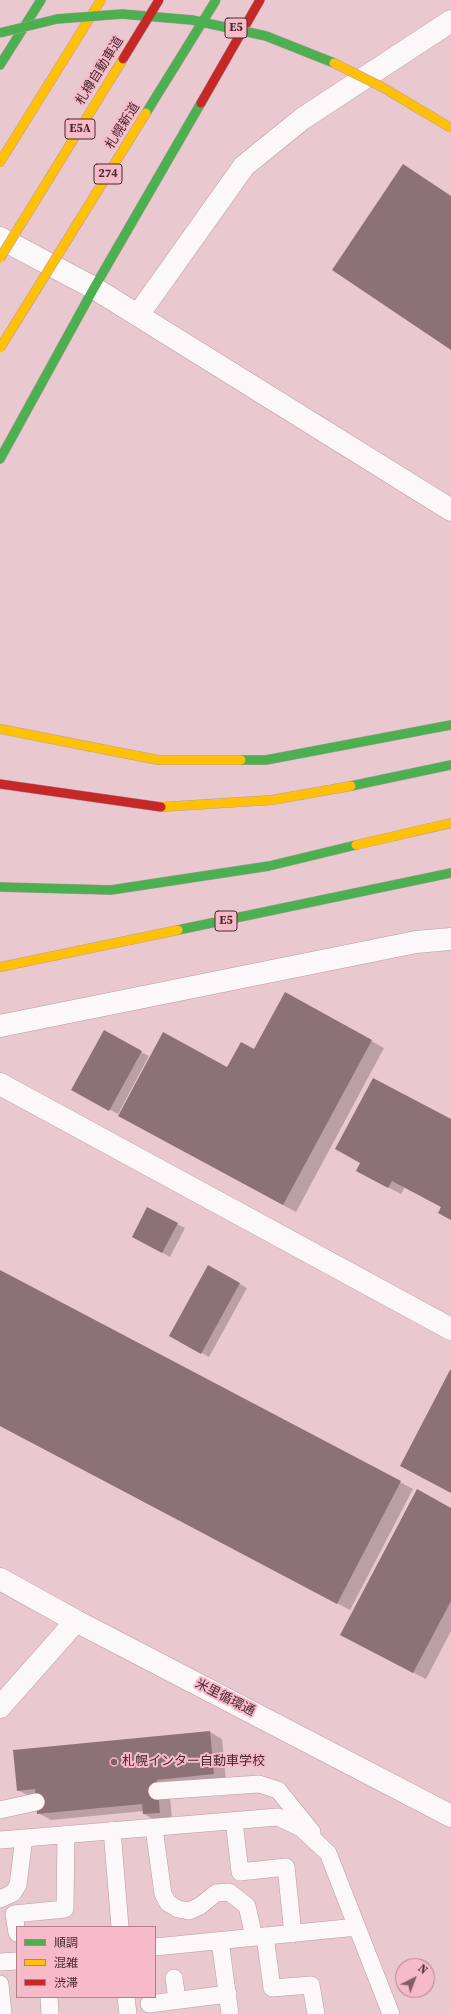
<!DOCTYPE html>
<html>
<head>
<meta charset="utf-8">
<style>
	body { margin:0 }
	#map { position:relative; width:451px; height:2014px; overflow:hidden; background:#e9c8d0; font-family:"Source Serif 4","Noto Sans JP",serif }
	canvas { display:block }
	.legend { position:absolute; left:16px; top:1926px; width:140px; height:72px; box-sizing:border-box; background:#f7bac9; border:1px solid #b1808d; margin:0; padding:5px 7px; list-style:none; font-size:12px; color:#472a32 }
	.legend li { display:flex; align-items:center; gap:8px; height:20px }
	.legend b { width:20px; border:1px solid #b1808d }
	.north { position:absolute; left:395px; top:1958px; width:40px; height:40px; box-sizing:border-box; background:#f7bac9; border:1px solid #b1808d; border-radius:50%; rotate:42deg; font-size:11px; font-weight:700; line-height:16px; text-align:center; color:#472a32 }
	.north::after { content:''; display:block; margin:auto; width:14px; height:18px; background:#806169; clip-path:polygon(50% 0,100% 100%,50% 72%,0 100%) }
</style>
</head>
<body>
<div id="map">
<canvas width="451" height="2014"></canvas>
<ul class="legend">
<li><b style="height:5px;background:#4caf50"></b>順調</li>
<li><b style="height:5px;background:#ffc107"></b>混雑</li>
<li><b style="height:5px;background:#c62828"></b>渋滞</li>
</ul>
<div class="north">N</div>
</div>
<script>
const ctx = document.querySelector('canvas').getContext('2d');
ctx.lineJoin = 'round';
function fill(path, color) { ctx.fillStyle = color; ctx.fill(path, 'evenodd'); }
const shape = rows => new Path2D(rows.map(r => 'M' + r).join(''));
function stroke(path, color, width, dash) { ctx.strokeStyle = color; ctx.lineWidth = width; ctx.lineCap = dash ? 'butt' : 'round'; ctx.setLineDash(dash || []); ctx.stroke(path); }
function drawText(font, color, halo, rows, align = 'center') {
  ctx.font = font + ' "Source Serif 4","Noto Sans JP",serif'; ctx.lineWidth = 4; ctx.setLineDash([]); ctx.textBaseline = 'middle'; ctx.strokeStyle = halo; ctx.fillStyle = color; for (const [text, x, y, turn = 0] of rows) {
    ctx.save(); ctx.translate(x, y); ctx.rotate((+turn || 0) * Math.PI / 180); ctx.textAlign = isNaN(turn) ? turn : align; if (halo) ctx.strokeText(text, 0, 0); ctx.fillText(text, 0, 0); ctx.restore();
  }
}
fill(shape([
	[403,165,451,196,451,349],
	[285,993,384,1048,296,1212,132,1123,228,1069,254,1050],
	[141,1052,149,1056,118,1114,80,1094],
	[451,1120,451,1220,442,1207,405,1187,401,1194,370,1178],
	[177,1224,185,1228,170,1257,141,1241],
	[209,1266,247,1288,209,1357,170,1335],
	[0,1271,413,1489,350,1610,0,1426],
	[451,1509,451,1631,426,1679,354,1642],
	[210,1732,222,1739,226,1781,169,1787,172,1819,156,1821,144,1814,144,1811,51,1820,38,1813,31,1797,18,1790]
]), '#0003');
fill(shape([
	[403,164,451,196,451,350,332,270],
	[285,992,372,1040,283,1205,118,1116,163,1032,227,1067,241,1042,254,1049],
	[104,1030,142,1051,109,1111,71,1090],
	[373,1078,451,1119,451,1220,438,1213,441,1207,392,1181,388,1188,356,1171,360,1163,335,1149],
	[147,1207,178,1223,162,1253,132,1237],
	[208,1265,240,1283,201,1354,169,1336],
	[0,1270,401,1481,337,1604,0,1426],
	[450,1370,451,1370,451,1493,400,1466],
	[417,1489,451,1508,451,1601,413,1673,340,1635],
	[210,1731,214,1774,157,1780,160,1813,143,1814,142,1804,37,1814,35,1789,17,1791,13,1750]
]), '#8c7276');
const lane = shape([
	[157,1791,259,1784,278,1790,312,1832],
	[0,1810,36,1802],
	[234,1821,240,1872,286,1867,293,1934],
	[154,1828,163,1894,168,1903,178,1909,189,1911,200,1906,216,1893,229,1892,247,1906,254,1937],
	[112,1830,120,1927],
	[0,1840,278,1817,301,1828,328,1853,391,2014],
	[0,1899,13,1893,18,1885,24,1838],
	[17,1933,14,1914,65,1909,66,1834],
	[265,1936,272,1988,311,1985,316,2014],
	[220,1941,230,2014],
	[155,1947,357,1927],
	[0,1962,17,1961],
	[174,1978,177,2000],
	[0,1984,3,2014],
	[49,1997,50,2014],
	[126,1997,128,2014],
	[149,2004,228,1994]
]);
const street = shape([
	[0,238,94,288,451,510],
	[138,315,244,166,302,119,451,21],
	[0,1026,416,942,451,939],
	[0,1084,451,1329],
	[0,1579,76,1621,451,1816],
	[0,1707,76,1621]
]);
const fast = shape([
	[0,65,41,0],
	[0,459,94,288,201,103],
	[241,760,266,760,451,725],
	[351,786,451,765],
	[0,887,111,890,269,866,356,845],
	[178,930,451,873]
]);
const slow = shape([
	[0,162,101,0],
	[0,729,158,760,241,760],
	[161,807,272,800,351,786],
	[356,845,451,823],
	[0,967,178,930]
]);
const jam = shape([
	[201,103,260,0],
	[0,784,161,807]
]);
stroke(lane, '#b89ca3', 18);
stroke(street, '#b89ca3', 23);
stroke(fast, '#b89ca3', 10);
stroke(slow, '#b89ca3', 10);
stroke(jam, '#b89ca3', 10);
stroke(lane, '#fcf7f8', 17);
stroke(street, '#fcf7f8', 22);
stroke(fast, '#4caf50', 9);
stroke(slow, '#ffc107', 9);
stroke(jam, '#c62828', 9);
const fastBridge = shape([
	[0,33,57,19,122,14,192,20,266,36,334,63],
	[146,113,216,0]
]);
const slowBridge = shape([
	[334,63,382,87,451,128],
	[0,258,123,59],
	[0,348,146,113]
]);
const jamBridge = shape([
	[123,59,159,0]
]);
stroke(fastBridge, '#b89ca3', 10, []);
stroke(slowBridge, '#b89ca3', 10, []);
stroke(jamBridge, '#b89ca3', 10, []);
stroke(fastBridge, '#4caf50', 9);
stroke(slowBridge, '#ffc107', 9);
stroke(jamBridge, '#c62828', 9);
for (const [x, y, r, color] of [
	[114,1762,4,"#806169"]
]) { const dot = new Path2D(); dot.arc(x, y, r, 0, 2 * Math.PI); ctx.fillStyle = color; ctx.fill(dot); stroke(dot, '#f7bac9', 1.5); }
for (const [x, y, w] of [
	[236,28,22],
	[80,129,30],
	[108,174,28],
	[226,921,22]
]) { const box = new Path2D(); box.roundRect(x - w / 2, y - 10, w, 20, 3); ctx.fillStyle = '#f7bac9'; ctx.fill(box); stroke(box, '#472a32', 1); }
drawText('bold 12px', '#472a32', null, [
	["E5",236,28],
	["E5A",80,129],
	["274",108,174],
	["E5",226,921]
]);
drawText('13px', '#472a32', '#f7bac9', [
	["札樽自動車道",100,71,-58],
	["札幌新道",123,126,-58],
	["米里循環通",225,1698,27]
]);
drawText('13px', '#472a32', '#f7bac9', [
	["札幌インター自動車学校",122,1762]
], 'left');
</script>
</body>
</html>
